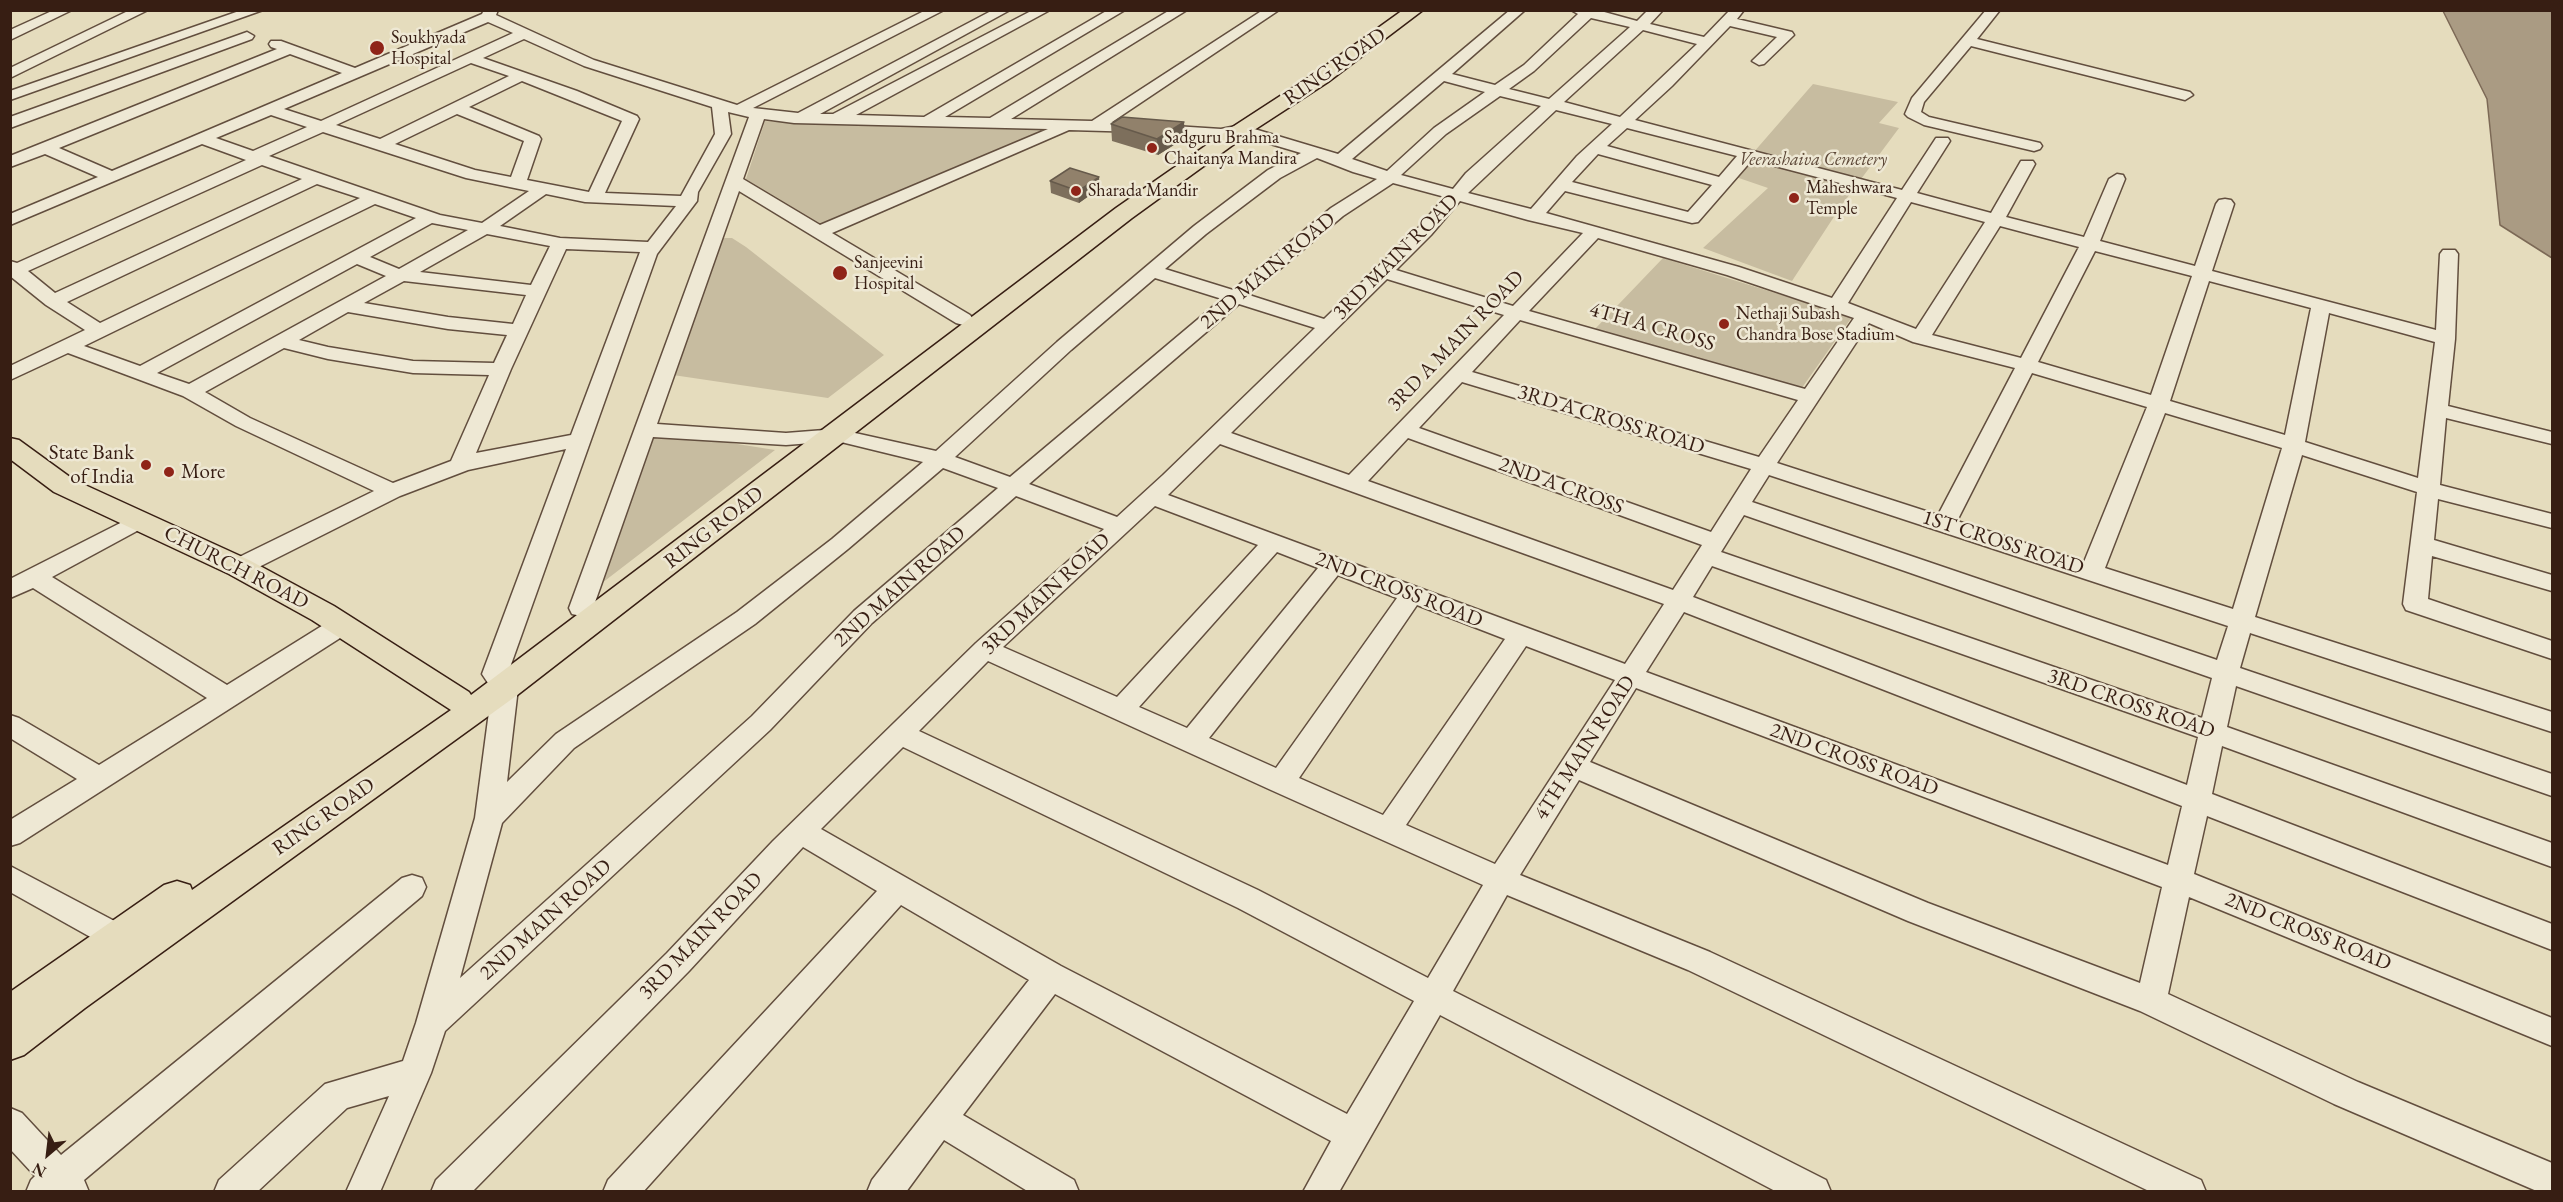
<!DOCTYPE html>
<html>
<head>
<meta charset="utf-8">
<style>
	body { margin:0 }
	#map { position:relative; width:2563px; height:1202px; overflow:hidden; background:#e5dcbd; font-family:"EB Garamond",serif }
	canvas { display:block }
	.frame { position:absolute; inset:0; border:12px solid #371e13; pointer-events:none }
	.north { position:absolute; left:18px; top:1124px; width:60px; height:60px; -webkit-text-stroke:4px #eee8d4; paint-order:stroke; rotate:208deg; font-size:16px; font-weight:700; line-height:24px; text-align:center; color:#371e13 }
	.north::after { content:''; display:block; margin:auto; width:21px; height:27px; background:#371e13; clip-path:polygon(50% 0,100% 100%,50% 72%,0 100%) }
</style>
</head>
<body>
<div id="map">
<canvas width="2563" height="1202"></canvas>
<div class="frame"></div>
<div class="north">N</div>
</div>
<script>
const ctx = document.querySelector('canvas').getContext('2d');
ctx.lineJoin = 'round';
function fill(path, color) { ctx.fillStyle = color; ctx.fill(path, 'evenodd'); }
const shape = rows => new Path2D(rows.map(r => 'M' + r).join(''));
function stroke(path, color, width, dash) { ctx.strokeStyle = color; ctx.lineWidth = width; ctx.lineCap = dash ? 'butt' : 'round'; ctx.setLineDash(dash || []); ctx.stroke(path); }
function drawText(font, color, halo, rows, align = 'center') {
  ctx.font = font + ' "EB Garamond",serif'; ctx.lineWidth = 5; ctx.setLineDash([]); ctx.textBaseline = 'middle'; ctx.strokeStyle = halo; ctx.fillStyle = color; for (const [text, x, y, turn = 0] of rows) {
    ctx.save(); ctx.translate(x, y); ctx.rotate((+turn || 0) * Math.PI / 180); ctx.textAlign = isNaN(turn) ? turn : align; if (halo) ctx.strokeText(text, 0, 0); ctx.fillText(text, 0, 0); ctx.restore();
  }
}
fill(shape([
	[1813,84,1898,102,1879,123,1899,128,1841,206,1792,281,1703,248,1768,188,1733,176],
	[765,121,794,123,1048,129,823,225,746,179],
	[723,238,732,238,746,247,884,355,828,398,673,375],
	[1663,258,1852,317,1799,392,1594,330],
	[655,431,775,450,602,583]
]), '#c7bca0');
const water = shape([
	[2443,11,2552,11,2552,258,2500,225,2487,99,2443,11]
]);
fill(water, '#aa9b83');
stroke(water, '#7c6956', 1.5);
const minor = shape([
	[54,10,72,10,10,40,10,30,54,10],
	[130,10,148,10,10,78,10,68,130,10],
	[242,10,263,10,10,100,10,91,242,10],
	[484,10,498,10,496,15,594,60,737,105,926,10,944,10,753,108,798,113,993,10,1010,10,820,114,833,114,1033,10,1050,10,856,115,924,117,1108,10,1125,10,945,117,990,118,1170,10,1187,10,1011,119,1092,121,1263,10,1279,10,1112,122,1221,129,1241,125,1338,154,1510,10,1525,10,1452,74,1495,85,1524,65,1578,14,1571,10,1597,10,1637,21,1648,10,1663,10,1650,24,1704,37,1730,10,1744,10,1737,19,1792,32,1794,35,1764,64,1759,65,1752,61,1777,37,1730,26,1672,86,1635,120,1902,190,1936,138,1948,138,1950,141,1917,193,1991,213,2021,161,2033,161,2035,164,2006,217,2084,237,2109,179,2117,174,2123,175,2125,179,2100,241,2195,266,2216,204,2219,200,2225,199,2231,200,2234,204,2212,271,2436,330,2440,254,2443,250,2455,250,2458,254,2455,339,2448,406,2552,432,2552,444,2446,418,2440,485,2552,514,2552,528,2438,499,2434,540,2552,575,2552,591,2432,556,2428,599,2552,641,2552,659,2406,610,2403,604,2417,492,2302,455,2255,617,2552,712,2552,732,2250,633,2240,668,2552,774,2552,796,2236,686,2227,727,2552,843,2552,867,2222,746,2212,794,2552,924,2552,950,2207,816,2194,874,2552,1018,2552,1046,2189,897,2168,994,2358,1082,2552,1163,2552,1192,2539,1192,2334,1104,2140,1011,1908,921,1579,780,1520,875,1710,952,2201,1180,2206,1192,2151,1192,1688,970,1507,895,1453,991,1826,1180,1831,1192,1777,1192,1440,1015,1339,1192,1303,1192,1331,1141,1055,994,963,1115,1074,1180,1079,1192,1029,1192,944,1140,906,1192,867,1192,872,1180,1029,980,901,905,643,1192,603,1192,608,1180,877,891,803,847,689,971,472,1192,431,1192,436,1180,667,953,773,841,976,643,1104,529,1016,496,872,623,770,730,445,1031,431,1073,380,1192,346,1192,389,1096,347,1108,257,1192,214,1192,219,1180,325,1084,403,1061,416,1023,475,818,492,689,482,674,566,449,468,470,400,496,247,573,239,575,231,573,227,567,231,561,374,491,236,426,183,396,68,353,10,380,10,366,85,330,46,305,10,276,10,261,17,263,246,160,202,144,10,225,10,214,98,177,45,154,10,167,10,156,277,49,271,47,269,44,271,41,281,41,355,68,482,14,484,10],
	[1591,18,1630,27,1549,99,1509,89,1534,71,1591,18],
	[488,22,513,33,321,121,284,109,488,22],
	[1643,30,1697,44,1620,117,1564,102,1643,30],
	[524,39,584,66,712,107,715,134,681,196,605,193,639,119,637,116,577,91,483,58,524,39],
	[290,54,342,73,112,171,59,148,290,54],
	[471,63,509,76,380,139,336,125,471,63],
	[522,81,622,121,589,192,527,180,541,139,539,136,469,107,522,81],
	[1444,81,1485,92,1434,128,1387,171,1352,159,1444,81],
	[1500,96,1541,106,1466,173,1453,189,1401,175,1446,134,1500,96],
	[1556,110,1612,124,1577,156,1531,209,1468,193,1556,110],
	[728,112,749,117,569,608,572,614,581,616,590,614,593,608,653,437,786,445,837,441,923,462,832,539,737,612,556,734,507,782,518,688,508,673,657,254,697,201,698,192,731,134,728,112],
	[457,114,524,141,511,177,475,170,395,144,457,114],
	[271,115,307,127,253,151,216,138,271,115],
	[764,119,794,123,1048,129,820,225,743,179,764,119],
	[1627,128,1737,156,1719,177,1607,146,1627,128],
	[1069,130,1142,132,1221,139,1240,135,1301,153,1268,170,1194,226,1057,342,936,451,837,429,786,433,657,424,739,191,956,323,963,325,970,323,973,319,970,315,832,233,1069,130],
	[323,132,466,178,529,191,482,223,440,215,269,156,323,132],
	[1598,154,1712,185,1688,212,1572,182,1598,154],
	[1317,158,1353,172,1377,179,1331,208,1233,290,1165,269,1206,234,1280,178,1317,158],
	[1752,160,1897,198,1832,298,1739,267,1546,213,1565,191,1692,223,1698,222,1752,160],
	[262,165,302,179,55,293,28,271,262,165],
	[1393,183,1445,197,1419,227,1324,319,1249,295,1343,216,1393,183],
	[317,184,360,198,100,323,67,302,317,184],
	[546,194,585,202,676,206,648,242,560,238,500,226,546,194],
	[1460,201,1528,220,1583,233,1513,306,1396,270,1431,235,1460,201],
	[1911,202,1985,222,1916,329,1848,303,1911,202],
	[375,204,416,218,140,366,84,346,375,204],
	[432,223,468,230,399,269,370,257,432,223],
	[2000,226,2079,247,2021,358,1932,335,2000,226],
	[487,234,550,246,531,285,420,272,487,234],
	[1598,238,1727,275,1854,318,1805,389,1529,311,1598,238],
	[566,249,640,252,571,435,476,453,511,369,566,249],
	[2095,251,2192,276,2151,395,2038,362,2095,251],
	[357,264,386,276,189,384,157,373,357,264],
	[1155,278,1222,299,1010,477,955,457,1071,350,1155,278],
	[1387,279,1504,315,1349,475,1231,433,1387,279],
	[404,281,526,295,513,324,448,317,364,303,404,281],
	[2209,281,2311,308,2285,435,2170,401,2209,281],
	[1239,304,1315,328,1163,475,1117,517,1029,484,1239,304],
	[348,312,448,329,507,335,494,363,413,361,328,347,299,340,348,312],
	[2329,313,2435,342,2418,478,2305,442,2329,313],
	[1520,320,1798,400,1759,457,1472,372,1520,320],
	[1869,323,1913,342,2015,368,1938,515,1777,463,1869,323],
	[284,348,328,359,413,373,489,375,451,461,393,483,250,418,205,392,284,348],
	[2032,373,2147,407,2084,562,1957,521,2032,373],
	[1462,382,1751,469,1711,532,1419,428,1462,382],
	[2165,413,2282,448,2233,609,2105,568,2165,413],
	[1408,438,1702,545,1673,590,1368,481,1408,438],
	[1220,444,1345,489,1664,604,1625,664,1168,495,1220,444],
	[943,468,998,488,854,611,752,716,460,978,502,823,574,748,755,624,848,549,943,468],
	[1769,475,2228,626,2217,660,1752,502,1769,475],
	[1155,506,1258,545,1117,697,1003,647,1155,506],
	[1744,515,2212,678,2202,718,1721,552,1744,515],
	[1277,552,1318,568,1187,728,1139,707,1277,552],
	[1712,566,2198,737,2187,785,1693,597,1712,566],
	[1338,575,1397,598,1276,768,1209,738,1338,575],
	[1417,605,1505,639,1383,815,1299,778,1417,605],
	[1684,612,2182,806,2168,865,1646,672,1684,612],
	[1526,646,1615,680,1495,864,1406,825,1526,646],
	[988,661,1271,790,1483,885,1428,978,1258,890,919,731,988,661],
	[1636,688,2162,887,2140,983,1928,903,1590,762,1636,688],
	[903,747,1238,908,1414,1001,1347,1114,1061,966,821,829,903,747],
	[1986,10,2000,10,1977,39,2190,92,2193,95,2185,100,1971,46,1924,102,1921,112,1929,117,2040,143,2042,146,2040,149,2034,151,1924,125,1908,117,1905,114,1912,98,1986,10],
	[247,32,254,36,252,39,10,128,10,117,247,32],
	[140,513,148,515,151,520,148,525,52,577,227,685,333,619,342,616,351,619,354,625,351,631,20,843,10,846,10,820,77,779,10,738,10,715,19,718,99,765,207,698,33,588,10,598,10,579,140,513],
	[10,866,141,935,145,944,141,953,130,957,119,953,10,892,10,866],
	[412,875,422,878,426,887,422,896,84,1180,89,1192,26,1192,31,1180,35,1176,10,1149,10,1108,22,1113,61,1155,402,878,412,875]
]);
const major = shape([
	[1403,10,1423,10,1328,82,1248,134,1132,218,516,696,85,1008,24,1055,10,1060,10,992,164,885,177,881,190,885,192,890,451,710,312,620,229,574,54,492,10,459,10,438,19,440,74,480,249,560,334,606,469,692,471,695,1116,208,1234,126,1314,74,1403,10]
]);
stroke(minor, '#624e3e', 3);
stroke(major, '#371e13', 3);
fill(minor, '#eee8d4');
fill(major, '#e5dcbd');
fill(shape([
	[1111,124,1185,138,1158,155,1112,141],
	[1050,181,1100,188,1079,203,1051,193]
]), '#7d6f5c');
fill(shape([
	[1184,122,1185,138,1158,155,1157,139],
	[1099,177,1100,188,1079,203,1078,191]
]), '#665a4b');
const building = shape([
	[1122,117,1184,122,1157,139,1111,124,1122,117],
	[1070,168,1099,177,1078,191,1050,181,1070,168]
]);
fill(building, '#91816b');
stroke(building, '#665a4b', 1.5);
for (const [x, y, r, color] of [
	[377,48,8,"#8f2418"],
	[1152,148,6,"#8f2418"],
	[1076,191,6,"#8f2418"],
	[1794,198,6,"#8f2418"],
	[840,273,8,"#8f2418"],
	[1724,324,6,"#8f2418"],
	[146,465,6,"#8f2418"],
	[169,472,6,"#8f2418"]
]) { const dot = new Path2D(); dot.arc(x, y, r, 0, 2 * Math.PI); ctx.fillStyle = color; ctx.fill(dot); stroke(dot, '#eee8d4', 2); }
drawText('18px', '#371e13', '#eee8d4', [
	["Soukhyada",391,38],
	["Hospital",391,59],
	["Sadguru Brahma",1164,138],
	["Chaitanya Mandira",1164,159],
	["Maheshwara",1806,188],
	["Temple",1806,209],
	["Sharada Mandir",1088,191],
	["Sanjeevini",854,263],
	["Hospital",854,284],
	["Nethaji Subash",1736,314],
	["Chandra Bose Stadium",1736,335]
], 'left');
drawText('italic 18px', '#5b4636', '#eee8d4', [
	["Veerashaiva Cemetery",1813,160]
]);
drawText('21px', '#371e13', '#eee8d4', [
	["RING ROAD",1335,67,-35],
	["3RD MAIN ROAD",1396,257,-45],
	["2ND MAIN ROAD",1268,271,-40],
	["4TH A CROSS",1652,327,16],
	["3RD A MAIN ROAD",1456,341,-46],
	["3RD A CROSS ROAD",1611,420,17],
	["2ND A CROSS",1561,486,20],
	["RING ROAD",714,528,-38],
	["1ST CROSS ROAD",2003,543,18],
	["CHURCH ROAD",236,568,27],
	["2ND MAIN ROAD",900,587,-42],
	["2ND CROSS ROAD",1399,590,21],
	["3RD MAIN ROAD",1046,594,-43],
	["3RD CROSS ROAD",2131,704,19],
	["4TH MAIN ROAD",1585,748,-57],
	["2ND CROSS ROAD",1854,760,20],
	["RING ROAD",324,817,-35],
	["2ND MAIN ROAD",546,920,-42],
	["2ND CROSS ROAD",2308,932,22],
	["3RD MAIN ROAD",701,936,-46]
]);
drawText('21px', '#371e13', '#eee8d4', [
	["State Bank",134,453],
	["of India",134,477],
	["More",181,472,"left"]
], 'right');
</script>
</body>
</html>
